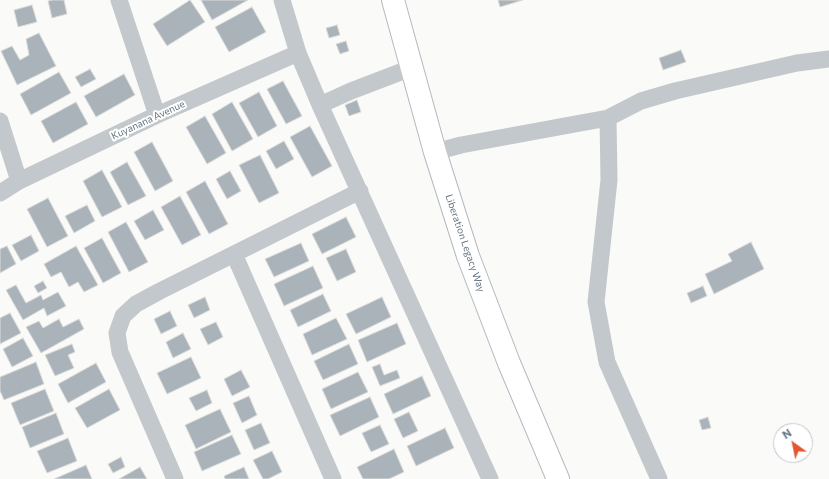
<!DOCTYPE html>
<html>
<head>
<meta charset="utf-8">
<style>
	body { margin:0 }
	#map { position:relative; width:829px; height:479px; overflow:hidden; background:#fafaf8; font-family:Commissioner,sans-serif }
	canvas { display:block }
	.north { position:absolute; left:773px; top:423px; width:40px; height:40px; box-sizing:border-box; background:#fff; border:1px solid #c1c8cd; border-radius:50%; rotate:327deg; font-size:11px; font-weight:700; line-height:16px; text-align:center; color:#657683 }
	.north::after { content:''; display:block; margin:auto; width:14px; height:18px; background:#e4572e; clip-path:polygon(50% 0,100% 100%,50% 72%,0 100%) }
</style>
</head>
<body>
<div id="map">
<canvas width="829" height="479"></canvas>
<div class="north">N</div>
</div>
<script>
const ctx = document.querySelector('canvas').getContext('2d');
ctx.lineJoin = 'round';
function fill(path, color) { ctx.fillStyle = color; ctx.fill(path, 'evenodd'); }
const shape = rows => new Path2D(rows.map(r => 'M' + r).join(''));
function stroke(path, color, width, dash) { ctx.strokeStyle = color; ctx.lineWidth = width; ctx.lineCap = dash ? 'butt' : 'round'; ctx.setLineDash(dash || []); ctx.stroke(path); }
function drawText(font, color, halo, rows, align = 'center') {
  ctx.font = font + ' Commissioner,sans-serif'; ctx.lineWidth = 4; ctx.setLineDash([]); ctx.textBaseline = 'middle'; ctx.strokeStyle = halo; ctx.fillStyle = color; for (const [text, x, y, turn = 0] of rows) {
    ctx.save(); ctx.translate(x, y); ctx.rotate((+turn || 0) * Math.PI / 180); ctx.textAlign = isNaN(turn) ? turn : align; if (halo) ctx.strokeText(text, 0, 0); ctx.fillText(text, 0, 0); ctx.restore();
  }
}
const building = shape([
	[52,0,64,0,67,14,52,18,48,1,52,0],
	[190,0,205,22,167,46,153,24,190,0],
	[201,0,248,0,212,20,201,0],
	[498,0,523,0,500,7,498,0],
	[32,5,37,22,18,27,14,10,32,5],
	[252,7,266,32,229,52,215,27,252,7],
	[337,25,340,35,329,38,326,28,337,25],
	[39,33,56,66,17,85,1,51,12,46,20,60,29,55,26,39,39,33],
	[346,41,349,51,340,54,336,44,346,41],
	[681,50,686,62,663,70,659,58,681,50],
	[90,69,96,79,81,87,75,77,90,69],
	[59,72,71,93,31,115,20,94,59,72],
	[124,74,135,95,96,117,84,96,124,74],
	[283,81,302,116,286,124,267,89,283,81],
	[259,92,277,126,258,137,239,103,259,92],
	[357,100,361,112,349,116,345,105,357,100],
	[76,102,88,124,53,143,41,121,76,102],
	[232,102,253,139,232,151,212,114,232,102],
	[205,116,226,153,207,164,186,127,205,116],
	[310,126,332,166,312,177,290,137,310,126],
	[284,141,294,159,276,169,266,151,284,141],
	[152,142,173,181,155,191,134,152,152,142],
	[260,155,279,193,259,203,239,165,260,155],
	[127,162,146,196,128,205,110,172,127,162],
	[102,170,122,207,102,217,83,181,102,170],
	[230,171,241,191,227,199,216,179,230,171],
	[205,181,228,224,209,234,186,192,205,181],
	[180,196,201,235,182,245,161,207,180,196],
	[48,198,68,236,47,247,27,209,48,198],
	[87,205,95,221,74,233,65,216,87,205],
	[153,210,164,230,145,240,134,221,153,210],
	[346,217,356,237,322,254,312,234,346,217],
	[126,222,148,262,129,272,108,232,126,222],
	[31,235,39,251,21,261,12,245,31,235],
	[102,238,121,273,103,283,84,248,102,238],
	[751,242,764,269,714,294,705,274,732,261,728,254,751,242],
	[301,243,309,261,274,277,265,259,301,243],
	[7,246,16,264,0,273,0,249,7,246],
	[76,246,98,285,84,292,78,282,69,287,61,272,51,277,44,264,76,246],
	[346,249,356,272,337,281,326,258,346,249],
	[313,266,323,288,284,306,274,284,313,266],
	[43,281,47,288,38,293,34,286,43,281],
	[16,285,26,303,41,295,43,300,58,292,66,306,47,316,44,308,23,320,6,290,16,285],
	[703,286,707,296,691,303,687,293,703,286],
	[323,294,331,311,298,327,290,310,323,294],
	[205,297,210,310,194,318,188,305,205,297],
	[382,297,391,317,356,334,346,314,382,297],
	[170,311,177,326,161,334,154,319,170,311],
	[10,313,21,333,0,344,0,318,10,313],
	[336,318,347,339,312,355,303,334,336,318],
	[59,319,63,327,79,319,84,329,41,353,26,327,39,321,43,328,59,319],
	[216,322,223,337,208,345,200,329,216,322],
	[397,323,406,344,367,362,358,340,397,323],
	[183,333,191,349,173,358,166,342,183,333],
	[23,338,33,356,12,367,3,349,23,338],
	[72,344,75,352,68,355,74,368,55,376,45,355,72,344],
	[349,344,358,364,323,380,314,361,349,344],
	[191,357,201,378,167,394,157,373,191,357],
	[36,362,44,384,4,400,0,391,0,377,36,362],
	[96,363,106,382,68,403,58,384,96,363],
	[380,364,384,375,397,370,400,378,380,386,372,367,380,364],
	[241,370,250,387,232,396,224,379,241,370],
	[358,372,368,392,331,409,322,389,358,372],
	[422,376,431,396,393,414,384,394,422,376],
	[45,389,54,411,20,425,11,403,45,389],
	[109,389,120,410,87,428,75,408,109,389],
	[207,390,212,403,196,411,189,398,207,390],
	[249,396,257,415,242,423,233,403,249,396],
	[370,397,379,417,340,436,330,415,370,397],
	[220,409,231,432,196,449,185,425,220,409],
	[409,412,418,431,403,438,394,419,409,412],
	[56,413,64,434,30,448,22,427,56,413],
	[708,417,711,428,702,430,699,420,708,417],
	[261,423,270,443,254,450,245,430,261,423],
	[380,425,389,444,371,452,362,433,380,425],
	[445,428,454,448,416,466,407,446,445,428],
	[232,435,241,454,202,471,194,452,232,435],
	[68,438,77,461,47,473,37,451,68,438],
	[394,449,404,472,389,479,363,479,357,467,394,449],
	[272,451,282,472,268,479,263,479,253,460,272,451],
	[121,457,125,467,113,473,108,464,121,457],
	[86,465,92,479,54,479,86,465],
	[140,467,147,479,119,479,140,467],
	[244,467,249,479,225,479,224,476,244,467]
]);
fill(building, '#aab3b9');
stroke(building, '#dcdcda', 1);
const secondary = shape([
	[393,0,435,152,468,256,509,363,558,479]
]);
stroke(secondary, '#b3babf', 24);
stroke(shape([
	[119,0,157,115],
	[282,0,298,53,320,105,490,479],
	[320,105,351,91,411,68],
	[608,118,609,180,596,302,607,362,659,479],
	[0,121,19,181],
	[435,152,461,145,608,118,641,101,675,91,797,63,829,59],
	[0,193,19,181,157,115,298,53],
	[234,254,333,479],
	[175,479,120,352,117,333,123,316,136,304,160,291,360,191]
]), '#c3c8cc', 17);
stroke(secondary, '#fff', 22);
drawText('10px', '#657683', '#fff', [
	["Kuyanana Avenue",148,120,-25],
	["Liberation Legacy Way",465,243,71]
]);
</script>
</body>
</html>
